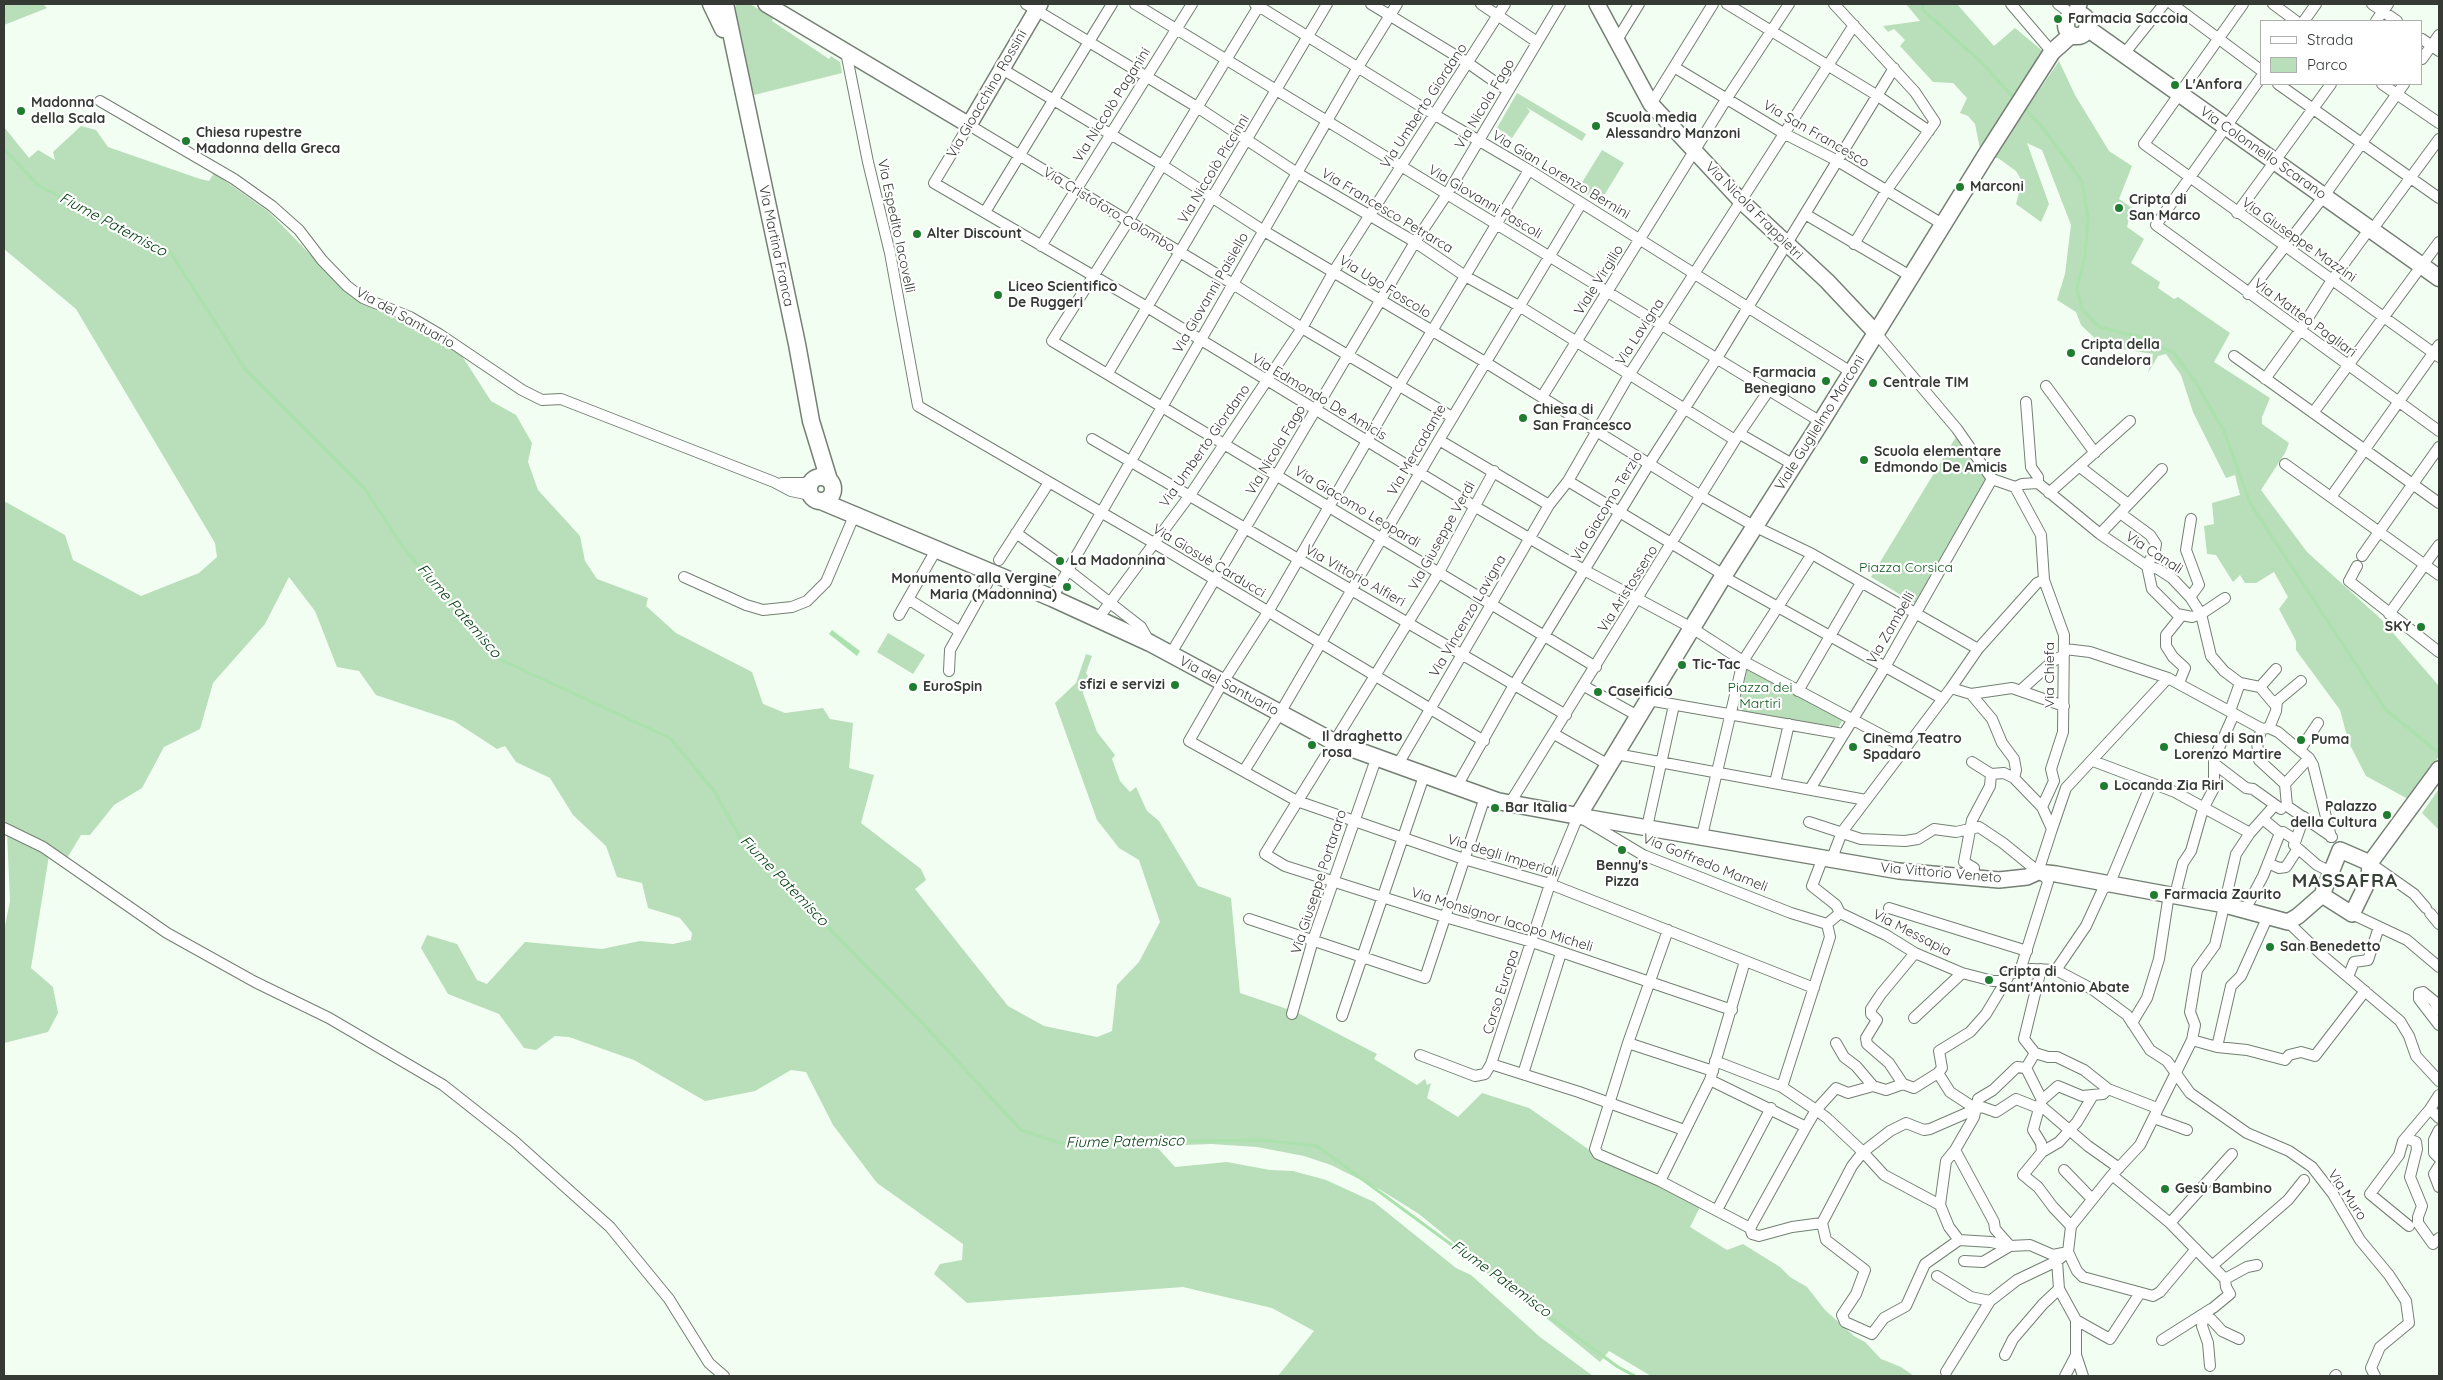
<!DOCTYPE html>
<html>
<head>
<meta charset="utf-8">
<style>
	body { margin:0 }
	#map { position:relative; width:2443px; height:1380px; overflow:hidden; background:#f2fef2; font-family:Quicksand,sans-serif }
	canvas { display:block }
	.frame { position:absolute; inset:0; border:5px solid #353a35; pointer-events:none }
	.legend { position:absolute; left:2260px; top:20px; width:162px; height:65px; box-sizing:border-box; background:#fff; border:1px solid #aeb0ae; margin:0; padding:6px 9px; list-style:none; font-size:15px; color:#353a35 }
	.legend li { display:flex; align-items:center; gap:10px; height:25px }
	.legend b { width:25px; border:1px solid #aeb0ae }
</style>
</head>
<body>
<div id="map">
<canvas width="2443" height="1380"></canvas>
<div class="frame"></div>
<ul class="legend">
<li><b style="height:6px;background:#fff"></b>Strada</li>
<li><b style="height:14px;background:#b9deba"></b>Parco</li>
</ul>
</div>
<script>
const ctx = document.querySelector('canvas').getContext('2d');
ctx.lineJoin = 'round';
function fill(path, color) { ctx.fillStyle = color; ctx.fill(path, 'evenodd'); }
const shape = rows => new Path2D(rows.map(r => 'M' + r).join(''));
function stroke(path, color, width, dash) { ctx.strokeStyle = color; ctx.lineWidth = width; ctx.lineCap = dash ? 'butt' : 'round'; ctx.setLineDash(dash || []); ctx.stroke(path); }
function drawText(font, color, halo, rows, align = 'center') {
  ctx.font = font + ' Quicksand,sans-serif'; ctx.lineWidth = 4.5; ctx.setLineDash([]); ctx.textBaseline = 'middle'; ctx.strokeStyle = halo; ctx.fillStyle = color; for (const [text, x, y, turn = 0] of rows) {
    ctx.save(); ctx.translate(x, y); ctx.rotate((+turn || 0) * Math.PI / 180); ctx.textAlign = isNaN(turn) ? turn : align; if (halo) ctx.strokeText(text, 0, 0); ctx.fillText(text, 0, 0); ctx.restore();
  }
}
fill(shape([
	[4,4,43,4,47,8,4,25],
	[737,4,750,4,773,18,772,21,829,59,831,56,840,62,842,73,754,95,732,12],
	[1906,4,1957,4,1994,46,2015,28,2044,52,1980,149,1975,124,1968,116,1960,113,1967,98,1953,83,1933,82,1900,46,1905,40,1894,29,1888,32,1883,26,1920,21],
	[2059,61,2075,95,2109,151,2132,166,2119,199,2132,208,2127,227,2144,239,2131,263,2160,282,2158,288,2174,299,2178,297,2230,333,2214,362,2270,398,2262,417,2262,424,2289,443,2285,453,2261,490,2307,552,2381,619,2439,686,2439,756,2408,799,2366,776,2349,743,2340,710,2296,650,2296,641,2279,609,2288,597,2274,572,2256,583,2245,583,2240,575,2233,582,2216,555,2207,554,2204,526,2214,524,2212,503,2240,495,2235,475,2226,478,2193,412,2181,375,2166,354,2158,356,2148,373,2153,354,2103,346,2081,325,2076,312,2057,300,2065,274,2071,225,2042,150,2027,143,2049,204,2041,222,2016,204,2022,181,2016,171,1998,158,1993,158],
	[1517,93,1586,134,1582,141,1526,107,1530,111,1512,138,1497,128],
	[81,126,96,130,108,147,200,179,209,181,214,173,269,212,334,279,363,304,415,327,462,356,491,401,516,415,532,443,528,462,538,490,580,536,585,561,597,579,648,598,646,606,676,633,752,672,763,704,785,713,823,708,830,719,853,723,849,768,874,775,861,823,921,869,926,880,915,889,1008,1006,1044,1026,1097,1037,1112,1031,1117,985,1139,962,1160,922,1139,860,1119,848,1097,820,1055,703,1076,683,1086,654,1092,656,1086,673,1088,676,1083,693,1097,732,1115,755,1112,759,1120,781,1130,792,1136,787,1147,811,1159,821,1198,886,1231,898,1240,993,1296,1012,1377,1054,1374,1059,1417,1085,1425,1079,1427,1085,1431,1083,1427,1098,1458,1117,1482,1093,1529,1108,1601,1158,1700,1207,1690,1227,1727,1250,1743,1244,1780,1267,1790,1277,1807,1287,1825,1310,1854,1336,1865,1342,1881,1359,1901,1367,1914,1376,1651,1376,1609,1351,1600,1362,1419,1214,1379,1189,1331,1165,1304,1156,1257,1147,1211,1144,1156,1146,1175,1167,1227,1162,1270,1170,1293,1171,1326,1180,1374,1202,1456,1268,1471,1275,1540,1337,1593,1376,1278,1376,1314,1331,1272,1308,1183,1287,967,1303,934,1274,940,1264,962,1260,963,1244,877,1183,833,1125,806,1072,791,1070,755,1091,705,1101,634,1060,569,1037,555,1036,536,1050,524,1048,499,1014,448,994,421,948,427,935,457,944,477,980,487,984,525,942,602,949,640,941,673,944,691,940,692,933,680,918,648,908,642,883,617,877,606,846,573,815,550,778,516,762,505,746,497,749,454,721,376,695,359,671,337,667,315,611,289,577,265,624,213,683,200,729,164,747,142,788,114,805,90,835,81,835,66,860,4,822,4,501,65,535,73,560,141,596,199,573,217,557,215,543,76,309,4,249,4,127,29,158,38,150,55,160,53,152],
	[1602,150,1624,163,1600,202,1578,189],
	[1956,437,1987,478,1916,604,1871,577],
	[888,633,925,655,913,674,877,652],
	[1747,669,1843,719,1837,730,1737,710],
	[2439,789,2439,830,2422,813],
	[7,832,49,855,31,968,53,987,58,1013,48,1032,4,1043,4,931,10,901]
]), '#b9deba');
fill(shape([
	[832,630,860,651,857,656,829,634]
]), '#aae1ac');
stroke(shape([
	[1922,4,1923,10,1980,61,2015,99],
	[2023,107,2042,127,2082,181,2088,218,2085,256,2077,289,2082,309,2099,327,2140,337,2174,353,2196,383,2224,431,2250,503,2386,710,2439,753],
	[4,149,39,186,170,252,246,370,365,489,402,546,497,658,670,738,715,792,739,836,925,1026,1021,1130,1060,1143,1261,1140,1317,1146,1618,1367,1635,1376]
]), '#aae1ac', 3);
const street = shape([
	[1026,4,1197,107,1297,173,1415,242,1465,276,1519,306,1735,440],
	[1135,4,1821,422],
	[1255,4,1435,115,1529,170,1851,372],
	[1260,4,1129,220,1052,341,1596,667],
	[1371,4,1468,63,1508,91],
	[1481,4,1537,42],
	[1727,4,1878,96,1929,131],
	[1834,4,1915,92,1935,122,1886,191,1854,244],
	[2011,4,2052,52],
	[2058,4,2066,10,2070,17],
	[2172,4,2262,71],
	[2243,4,2144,144,2439,357],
	[2273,4,2296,21],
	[2372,4,2397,21],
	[2304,21,2316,4],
	[2376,21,2388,4],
	[2422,39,2439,51],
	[1617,40,1639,4],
	[846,52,868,162,890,253,918,406,1154,543,1484,741],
	[2124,54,2164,4],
	[2422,59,2439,35],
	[1674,67,1785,134,1836,160,1944,225],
	[1002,69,1162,165,1264,231,1485,362,1701,496,1754,526,1812,554,1978,649],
	[2262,76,2156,225,2439,431],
	[2278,84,2439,198],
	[2382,84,2439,123],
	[100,101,234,179,272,206,299,230,322,260,347,286,363,298,410,317,439,334,522,390,542,400,561,399,774,482,791,491,810,495],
	[1651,104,1713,4],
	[1529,170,1400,384,1268,612,1223,682,1189,741,1297,801,1464,859,1550,884,1814,988],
	[985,212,1112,4],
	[2237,213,2331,84],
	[1805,214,1912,277],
	[2372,230,2439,139],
	[1041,246,1192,4],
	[2248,294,2324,196,2404,84],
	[1876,333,1957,429,1992,479,2015,487],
	[2234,356,2439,503],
	[1108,373,1327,4],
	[2265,379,2299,332,2332,280,2365,235],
	[2046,386,2095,453],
	[1542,397,1727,98,1789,4],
	[2026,402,2031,467,2038,477,2038,483],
	[2313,413,2439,242],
	[1452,417,1302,328,1233,284,969,125,934,183,1147,307,1474,506,1584,570,1692,628,1743,661,1904,747],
	[1740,434,1794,465],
	[1092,439,1566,715],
	[1439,440,1549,505],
	[2285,464,2439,575],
	[2080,467,2128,504],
	[1494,471,1439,572,1265,854,1285,866,1445,917,1532,942,1732,1010],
	[1568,481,1724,575,1724,577,1943,699],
	[782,483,810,483],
	[2015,487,2022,484,2038,483,2100,534,2147,566,2158,569,2172,578,2190,597,2201,614,2211,656,2224,671,2240,683,2230,711],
	[2015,487,2041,535,2044,580,2064,635,2063,732,2051,769,2054,781],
	[2049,493,2130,421],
	[2331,497,2439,345],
	[2120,513,2150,535,2156,544,2155,550,2147,566,2152,589,2177,614,2192,617,2201,614,2225,598],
	[1016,533,1068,570,1141,627,1150,643],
	[2100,534,2162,469],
	[2362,556,2439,447],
	[999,560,1048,484],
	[2357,566,2349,581,2439,652],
	[684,577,746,605,763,610,792,607,807,601,826,582,854,516],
	[2190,597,2199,585,2186,550,2191,519],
	[1052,598,1358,67,1397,4],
	[908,599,959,631],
	[2389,614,2439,545],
	[899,615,936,550],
	[1097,620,1190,495,1302,328,1334,271,1505,4],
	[2065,649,2090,652,2168,678,2262,729,2269,728,2278,732,2309,758,2313,765,2331,837],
	[1170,655,1415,242,1447,194,1560,4],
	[949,671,950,650,993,573],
	[2179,683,2185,668,2173,657,2166,646,2166,635,2182,615],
	[2240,683,2260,687,2276,706],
	[1584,686,1638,716],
	[2260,687,2276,669],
	[1951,688,1971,694,2012,688,2064,706],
	[2021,690,2053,661,2064,655],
	[1798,691,1861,583],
	[1971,694,1992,719,2002,743,2014,759,2016,770,2014,778],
	[1648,700,1843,734],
	[2269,728,2276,711,2277,701,2301,681],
	[2262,729,2257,742,2259,760,2285,784,2287,806,2332,837],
	[1554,734,1609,765],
	[2300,750,2318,723],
	[1616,754,1866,800],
	[2093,761,2175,792,2250,833],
	[1972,762,1991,774,2004,773,2014,778,2042,807],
	[2216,765,2246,788,2253,789,2281,809],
	[1397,766,1549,505,1568,481,1629,375,1854,25],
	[1244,771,1280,713,1439,440,1581,204],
	[2054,781,2042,807,2052,829,2066,788,2168,678],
	[1775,783,1789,724],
	[2285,784,2309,758],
	[1457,786,1514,685,1649,464,1717,358,1894,68],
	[1810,789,1885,667,1992,479],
	[1510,803,1735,440,1769,390],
	[2304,817,2294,845,2317,865,2331,872],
	[2264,820,2280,833,2283,832,2294,839],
	[1809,822,1861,839,1905,841,1918,839,1934,829,1956,832,1979,827,2003,843,2046,878,2048,882,2020,971],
	[1647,827,1674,705],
	[4,828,43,847,167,933,255,982,329,1018,443,1085,514,1141,610,1227,669,1299,709,1363,724,1376],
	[1702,836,1743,661,1812,554],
	[1822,860,1812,886,1836,905,1840,913,1886,935,1915,953,1962,973,1993,981,2005,981],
	[1831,861,1842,832,1951,688,1978,649,2037,583,2044,580],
	[2268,863,2279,868,2286,867,2297,850],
	[2370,863,2414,894,2426,908],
	[2038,872,2052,829],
	[1973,877,1974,868,1964,862,1972,820,1990,786,1991,774],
	[2175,895,2183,863,2191,851,2203,809,2214,788,2214,759,2234,714],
	[1889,908,2027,951],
	[2245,910,2263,876,2280,833],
	[2430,913,2439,924],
	[2352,914,2407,940,2439,967],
	[1249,919,1425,978,1485,797],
	[2288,922,2322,955,2400,1021,2409,1036,2416,1056,2439,1081],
	[1668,930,1628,1043,1595,1149,1598,1154,1660,1181,1750,1228],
	[2041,969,2024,1039,2035,1053,2026,1068,2042,1100,2040,1105,2088,1146,2119,1168],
	[2056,970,2086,926,2103,889,2109,885,2151,784],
	[2348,977,2354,962,2368,960,2379,927],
	[2439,1010,2434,1001,2423,992,2419,993,2419,999,2439,1025],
	[1292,1014,1313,940,1376,759],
	[1342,1016,1424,776],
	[1914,1018,1962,973],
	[2132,1023,2147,998,2159,959,2169,894],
	[2192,1040,2217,1047,2247,1050,2285,1060,2289,1055,2301,1052,2315,1056,2365,991],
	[1628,1043,1713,1071],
	[1836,1043,1844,1057,1856,1066,1873,1086],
	[2217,1047,2231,986,2241,976,2268,916],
	[2035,1053,2048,1057,2057,1057,2084,1070,2108,1089,2157,1108],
	[1420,1055,1475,1076,1485,1074,1491,1064,1550,884,1578,816,1643,855,1791,913,1827,924],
	[1491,1064,1579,1092,1684,1130],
	[1523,1074,1561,953],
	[1710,1080,1806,1127,1816,1110,1782,1087,1715,1061],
	[1903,1084,1889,1063,1867,1044,1866,1038,1877,1020,1871,1014,1871,1009,1881,994,1915,953],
	[1782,1087,1830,937,1827,924,1840,913],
	[2439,1095,2430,1109,2439,1118],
	[2042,1100,2058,1086,2082,1096,2103,1094,2108,1089],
	[2040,1105,2036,1107,2016,1099,1996,1112,1982,1107,1976,1109,1950,1092,1938,1073,1942,1068,1939,1051,1970,1032,1986,1014,2010,974,2031,969,2056,970,2092,989,2127,1015,2150,1050,2167,1061,2190,1093,2247,1133,2289,1151,2312,1167,2333,1194,2360,1240,2389,1275,2406,1301,2409,1323,2380,1347,2371,1368,2375,1376],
	[1827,1118,1816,1110,1836,1088,1848,1093,1873,1086,1886,1090,1903,1084,1914,1088,1938,1073],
	[2154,1118,2187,1130],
	[1829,1120,1863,1152,1884,1175,1940,1205,1949,1227,1959,1240],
	[2439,1130,2434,1140,2434,1153,2439,1158],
	[2406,1138,2416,1142,2417,1149,2410,1177,2422,1206,2418,1217,2418,1223,2433,1244,2439,1238],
	[1955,1150,1994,1222,1995,1229,2010,1246,1983,1262,1964,1261],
	[2042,1152,2059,1142,2077,1122,2092,1097],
	[2439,1166,2434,1174,2439,1187],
	[2064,1170,2092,1199],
	[2112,1175,2170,1223,2225,1279,2247,1267,2257,1265],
	[2027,1178,2023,1175,2042,1152,2041,1143,2033,1130,2040,1105],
	[2028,1179,2038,1187,2053,1207,2071,1226],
	[1660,1181,1710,1080,1745,961],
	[1940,1205,1946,1161,1955,1150,1974,1117,1978,1099,1993,1090,2017,1067,2026,1068],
	[1717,1210,1771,1108],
	[1822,1223,1826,1240,1865,1270,1856,1294,1842,1315,1845,1322,1872,1334,1884,1318,1906,1306,1925,1264,1959,1240,1991,1242,2010,1246,2030,1245,2053,1255,2068,1252,2077,1271,2083,1277,2153,1296,2160,1292,2196,1249],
	[1822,1223,1852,1166,1863,1152,1890,1131,1906,1123,1924,1130,1930,1129,1976,1109],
	[2170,1223,2232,1154],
	[2409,1226,2370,1194,2399,1155,2403,1141,2430,1109],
	[1750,1228,1806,1127],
	[1750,1228,1752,1234,1759,1236,1792,1227,1822,1223],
	[2057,1261,2059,1289,2076,1320,2076,1355,2065,1376],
	[2213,1265,2288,1200,2304,1180],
	[1937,1276,1971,1297,1990,1301],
	[2213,1308,2230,1294,2226,1287,2225,1279],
	[2076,1320,2110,1339,2140,1293],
	[2162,1340,2211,1309],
	[2005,1355,2013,1339,2043,1304,2059,1289],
	[2076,1355,2083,1376],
	[2210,1366,2208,1343,2202,1326,2204,1315,2211,1319,2222,1331,2239,1339],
	[1946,1372,1990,1301,2017,1280,2057,1261,2068,1252,2071,1226,2112,1175,2140,1145,2192,1040,2195,1025,2190,1012,2197,970,2215,945,2236,854,2250,833,2274,806],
	[2335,1376,2336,1375]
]);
const secondary = shape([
	[766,4,969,125,1040,4],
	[1597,4,1651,104,1741,201,1827,281,1876,333],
	[2075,15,2079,4],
	[1578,816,1899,871,1999,880,2027,877,2038,872,2056,874,2225,905,2288,922,2298,916,2322,895],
	[2340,850,2370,863,2369,879,2352,914,2322,895,2340,850],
	[2370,863,2439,769]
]);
const primary = shape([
	[711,4,723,29],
	[725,4,797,344,811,421,829,480],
	'2066 25a11 11 0 1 1 22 0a11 11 0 1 1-22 0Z',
	[2087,28,2439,278],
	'809 489a12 12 0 1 1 24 0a12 12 0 1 1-24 0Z',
	[821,501,1052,598,1150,643,1334,742,1497,801,1578,816,1724,575,1821,422,1986,155,2052,52,2071,35]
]);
stroke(street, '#757f75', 12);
stroke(secondary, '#757f75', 18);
stroke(primary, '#757f75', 19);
stroke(street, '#fff', 10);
stroke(secondary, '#fff', 15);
stroke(primary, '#fff', 16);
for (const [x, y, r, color] of [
	[2058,19,5,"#1f7d2f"],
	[2175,85,5,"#1f7d2f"],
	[21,111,5,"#1f7d2f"],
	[1596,126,5,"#1f7d2f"],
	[186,141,5,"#1f7d2f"],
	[1960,187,5,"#1f7d2f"],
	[2119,208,5,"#1f7d2f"],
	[917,234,5,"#1f7d2f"],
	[998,295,5,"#1f7d2f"],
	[2071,353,5,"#1f7d2f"],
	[1826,381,5,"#1f7d2f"],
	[1873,383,5,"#1f7d2f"],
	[1523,418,5,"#1f7d2f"],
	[1864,460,5,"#1f7d2f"],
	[1060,561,5,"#1f7d2f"],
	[1067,587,5,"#1f7d2f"],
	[2421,627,5,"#1f7d2f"],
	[1682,665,5,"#1f7d2f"],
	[1175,685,5,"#1f7d2f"],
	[913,687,5,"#1f7d2f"],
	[1598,692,5,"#1f7d2f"],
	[2301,740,5,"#1f7d2f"],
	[1312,745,5,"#1f7d2f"],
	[1853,747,5,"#1f7d2f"],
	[2164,747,5,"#1f7d2f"],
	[2104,786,5,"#1f7d2f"],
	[1495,808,5,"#1f7d2f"],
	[2387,815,5,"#1f7d2f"],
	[1622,850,5,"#1f7d2f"],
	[2154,895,5,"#1f7d2f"],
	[2270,947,5,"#1f7d2f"],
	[1989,980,5,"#1f7d2f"],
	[2165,1189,5,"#1f7d2f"]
]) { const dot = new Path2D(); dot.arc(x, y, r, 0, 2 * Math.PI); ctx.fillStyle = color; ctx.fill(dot); stroke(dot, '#fff', 2); }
drawText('bold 14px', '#353a35', '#fff', [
	["Farmacia Saccoia",2068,19],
	["L'Anfora",2185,85],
	["Madonna",31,103],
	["della Scala",31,119],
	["Scuola media",1606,118],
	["Alessandro Manzoni",1606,134],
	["Chiesa rupestre",196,133],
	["Madonna della Greca",196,149],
	["Marconi",1970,187],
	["Cripta di",2129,200],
	["San Marco",2129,216],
	["Alter Discount",927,234],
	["Liceo Scientifico",1008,287],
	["De Ruggeri",1008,303],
	["Cripta della",2081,345],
	["Candelora",2081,361],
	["Farmacia",1816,373,"right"],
	["Benegiano",1816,389,"right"],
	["Centrale TIM",1883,383],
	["Chiesa di",1533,410],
	["San Francesco",1533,426],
	["Scuola elementare",1874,452],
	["Edmondo De Amicis",1874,468],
	["La Madonnina",1070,561],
	["Monumento alla Vergine",1057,579,"right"],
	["Maria (Madonnina)",1057,595,"right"],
	["SKY",2411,627,"right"],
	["Tic-Tac",1692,665],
	["sfizi e servizi",1165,685,"right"],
	["EuroSpin",923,687],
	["Caseificio",1608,692],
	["Il draghetto",1322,737],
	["rosa",1322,753],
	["Cinema Teatro",1863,739],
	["Spadaro",1863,755],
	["Chiesa di San",2174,739],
	["Lorenzo Martire",2174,755],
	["Puma",2311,740],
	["Locanda Zia Riri",2114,786],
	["Palazzo",2377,807,"right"],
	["della Cultura",2377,823,"right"],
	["Bar Italia",1505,808],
	["Benny's",1622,866,"center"],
	["Pizza",1622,882,"center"],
	["Farmacia Zaurito",2164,895],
	["San Benedetto",2280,947],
	["Cripta di",1999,972],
	["Sant'Antonio Abate",1999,988],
	["Gesù Bambino",2175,1189]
], 'left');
drawText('14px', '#353a35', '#fff', [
	["Via Gioacchino Rossini",987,94,-60],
	["Via Nicola Fago",1485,104,-59],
	["Via Niccolò Paganini",1112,105,-58],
	["Via Umberto Giordano",1424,106,-57],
	["Via San Francesco",1816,134,30],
	["Via Colonnello Scarano",2263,153,35],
	["Via Niccolò Piccinni",1214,169,-59],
	["Via Gian Lorenzo Bernini",1561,175,31],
	["Via Giovanni Pascoli",1485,202,31],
	["Via Cristoforo Colombo",1109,210,31],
	["Via Francesco Petrarca",1387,211,31],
	["Via Nicola Frappietri",1754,211,45],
	["Via Espedito Iacovelli",896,226,78],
	["Via Giuseppe Mazzini",2299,240,35],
	["Via Martina Franca",776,246,78],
	["Viale Virgilio",1599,280,-58],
	["Via Ugo Foscolo",1385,287,32],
	["Via Giovanni Paisiello",1211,293,-60],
	["Via del Santuario",405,318,29],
	["Via Matteo Pagliari",2305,318,36],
	["Via Lavigna",1640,332,-57],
	["Via Edmondo De Amicis",1319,397,31],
	["Viale Guglielmo Marconi",1820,423,-58],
	["Via Umberto Giordano",1205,446,-55],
	["Via Nicola Fago",1276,450,-59],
	["Via Mercadante",1417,450,-60],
	["Via Giacomo Terzio",1607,506,-59],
	["Via Giacomo Leopardi",1357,507,31],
	["Via Giuseppe Verdi",1442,536,-61],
	["Via Canali",2154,553,33],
	["Via Giosuè Carducci",1209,561,31],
	["Via Vittorio Alfieri",1355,576,29],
	["Via Aristosseno",1628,589,-58],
	["Via Vincenzo Lavigna",1468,616,-60],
	["Via Zambelli",1891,628,-60],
	["Via Chiefa",2050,675,-90],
	["Via del Santuario",1229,686,28],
	["Via degli Imperiali",1503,856,17],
	["Via Goffredo Mameli",1705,863,22],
	["Via Vittorio Veneto",1941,873,5],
	["Via Giuseppe Portararo",1319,882,-72],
	["Via Monsignor Iacopo Micheli",1502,920,17],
	["Via Messapia",1912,933,27],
	["Corso Europa",1501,992,-72],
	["Via Muro",2347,1195,56]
]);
drawText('14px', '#0e5d1e', '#fff', [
	["Piazza Corsica",1906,568],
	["Piazza dei",1760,688],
	["Martiri",1760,704]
]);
drawText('italic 15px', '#034010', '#fff', [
	["Fiume Patemisco",113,225,28],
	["Fiume Patemisco",459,611,49],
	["Fiume Patemisco",784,881,46],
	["Fiume Patemisco",1125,1142,-1],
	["Fiume Patemisco",1501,1279,36]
]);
ctx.letterSpacing = '1px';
drawText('bold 19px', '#384138', '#fff', [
	["MASSAFRA",2345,881]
]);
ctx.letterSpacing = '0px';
</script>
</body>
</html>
